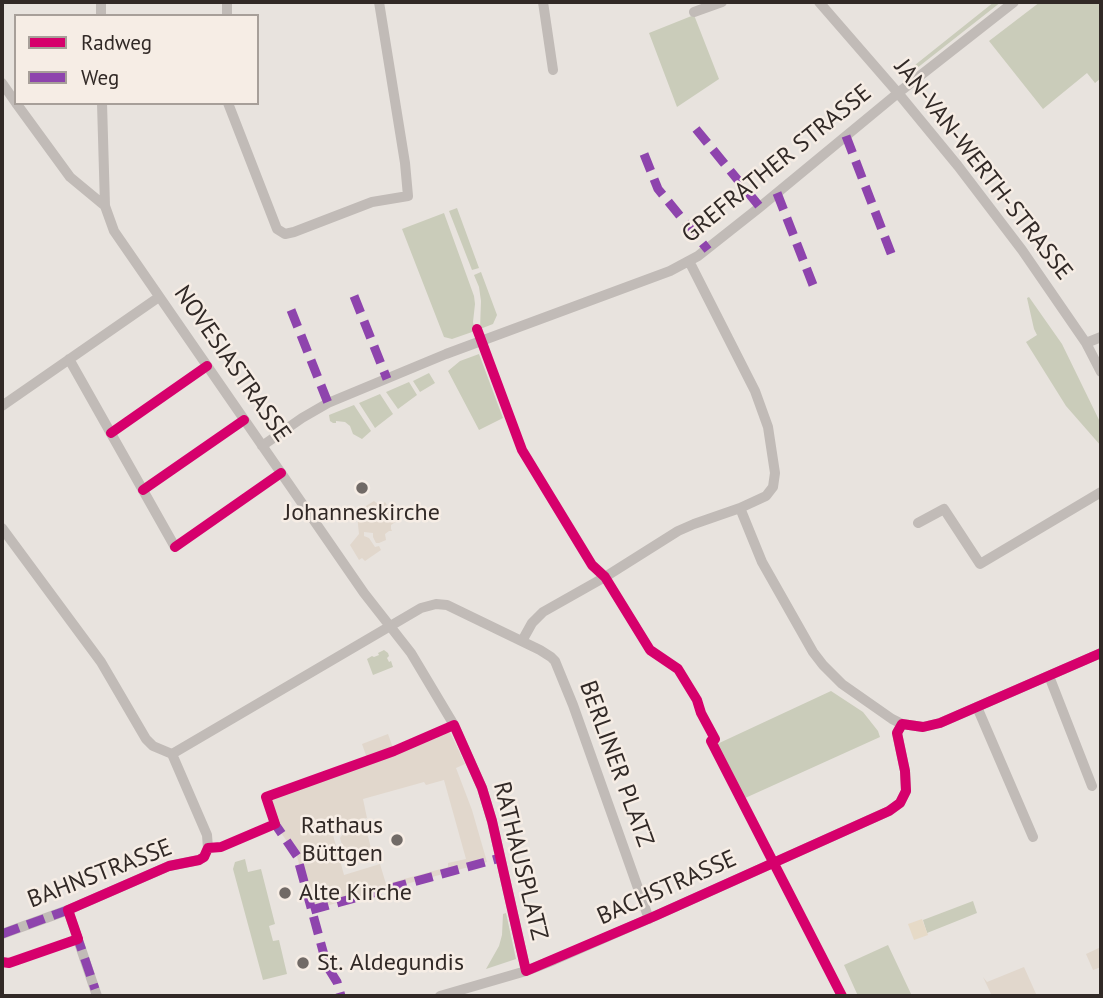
<!DOCTYPE html>
<html>
<head>
<meta charset="utf-8">
<style>
	body { margin:0 }
	#map { position:relative; width:1103px; height:998px; overflow:hidden; background:#e8e3de; font-family:"PT Sans",sans-serif }
	canvas { display:block }
	.frame { position:absolute; inset:0; border:4px solid #312926; pointer-events:none }
	.legend { position:absolute; left:14px; top:14px; width:245px; height:91px; box-sizing:border-box; background:#f6ede5; border:2px solid #a79f99; margin:0; padding:9px 12px; list-style:none; font-size:21px; color:#312926 }
	.legend li { display:flex; align-items:center; gap:14px; height:35px }
	.legend b { width:35px; border:2px solid #a79f99 }
</style>
</head>
<body>
<div id="map">
<canvas width="1103" height="998"></canvas>
<div class="frame"></div>
<ul class="legend">
<li><b style="height:9px;background:#d6006c"></b>Radweg</li>
<li><b style="height:9px;background:#8e44ad"></b>Weg</li>
</ul>
</div>
<script>
const ctx = document.querySelector('canvas').getContext('2d');
ctx.lineJoin = 'round';
function fill(path, color) { ctx.fillStyle = color; ctx.fill(path, 'evenodd'); }
const shape = rows => new Path2D(rows.map(r => 'M' + r).join(''));
function stroke(path, color, width, dash) { ctx.strokeStyle = color; ctx.lineWidth = width; ctx.lineCap = dash ? 'butt' : 'round'; ctx.setLineDash(dash || []); ctx.stroke(path); }
function drawText(font, color, halo, rows, align = 'center') {
  ctx.font = font + ' "PT Sans",sans-serif'; ctx.lineWidth = 5; ctx.setLineDash([]); ctx.textBaseline = 'middle'; ctx.strokeStyle = halo; ctx.fillStyle = color; for (const [text, x, y, turn = 0] of rows) {
    ctx.save(); ctx.translate(x, y); ctx.rotate((+turn || 0) * Math.PI / 180); ctx.textAlign = isNaN(turn) ? turn : align; if (halo) ctx.strokeText(text, 0, 0); ctx.fillText(text, 0, 0); ctx.restore();
  }
}
fill(shape([
	[994,2,1001,2,912,72,910,69],
	[1040,2,1101,2,1101,78,1095,83,1087,73,1043,109,989,41],
	[694,15,719,79,677,107,649,33],
	[457,208,479,268,472,270,449,211],
	[444,213,474,296,475,304,473,322,475,331,452,339,444,337,402,229],
	[481,272,497,315,493,324,480,329,481,301,479,287,474,275],
	[1029,297,1062,344,1101,424,1101,446,1066,406,1026,342,1037,335,1034,329,1027,298],
	[479,354,503,418,479,430,448,371,460,361],
	[429,373,435,383,420,392,413,381],
	[409,382,417,395,398,409,386,392],
	[380,394,393,414,375,428,359,403],
	[354,405,371,431,362,439,353,434,350,426,345,422,336,421,336,423,333,423,330,421,329,415],
	[384,650,388,653,389,656,387,658,389,662,391,661,393,667,373,675,367,659,372,656,374,657,379,655,378,653],
	[831,691,863,712,878,731,880,737,743,799,715,745],
	[245,859,248,872,261,869,275,924,269,926,273,941,279,940,287,974,263,980,233,869,235,862],
	[973,901,977,913,927,933,923,920],
	[506,913,516,959,486,969,499,946,502,935,503,914],
	[888,945,912,996,858,996,844,965]
]), '#caccba');
fill(shape([
	[922,919,928,935,914,940,908,924]
]), '#e6dac7');
fill(shape([
	[374,501,380,506,385,502,397,521,391,525,391,529,392,531,389,531,385,534,386,540,379,543,376,543,373,537,373,533,364,532,364,536,369,538,375,547,379,546,381,550,365,561,362,558,359,560,350,545,359,534,357,515,360,513,361,509],
	[448,728,465,764,456,768,472,810,487,862,311,910,297,856,275,824,266,797,368,761,362,744,388,734,394,751],
	[444,780,466,859,448,863,448,867,386,884,380,864,344,875,333,835,342,823,367,818,363,799,424,782,426,785],
	[365,825,372,852,346,859,340,838,345,831],
	[1101,947,1101,967,1093,970,1086,954],
	[1024,967,1037,996,992,996,983,977,987,982]
]), '#e1d7cc');
stroke(shape([
	[101,2,101,16],
	[543,2,553,70],
	[819,2,898,93,958,166,1022,250,1086,343,1101,372],
	[694,12,722,2],
	[227,16,227,2],
	[2,83,16,103],
	[16,103,70,177,105,206],
	[102,103,105,206,114,231,364,593,411,653,454,725,482,788,492,821,526,971],
	[228,103,277,229,285,234,294,232,372,202,408,196,405,163,379,2],
	[689,261,755,391,768,427,775,473,773,487,766,496,740,508],
	[1086,343,1101,337],
	[69,359,175,547],
	[2,406,159,297],
	[262,446,302,418,328,403,446,354,670,271,698,256,760,207,898,93,1014,2],
	[918,523,944,509,980,564,1101,492],
	[2,528,101,662,146,739,153,746,172,754],
	[522,641,532,623,543,612,605,577,678,531,694,524,740,508,762,562,813,652,823,665,842,684,892,719,902,724,923,727,940,723,1101,653],
	[1049,676,1092,786],
	[977,707,1033,837],
	[172,754,421,608,436,604,447,605,540,650,551,657,555,661,573,705,649,919],
	[68,910,97,996],
	[2,934,68,910,169,866,199,860,204,857,208,848,207,835,172,754],
	[440,996,526,971,554,960,655,916,889,811,900,803,906,791,905,771,897,733,902,724]
]), '#c1bbb7', 10);
stroke(shape([
	[696,129,760,207],
	[846,136,894,261],
	[644,154,658,189,708,250],
	[777,193,813,285],
	[354,296,387,379],
	[291,310,328,403],
	[273,818,275,824,297,856,327,966,337,982,341,996],
	[311,910,500,858],
	[76,933,95,989],
	[2,934,68,910,69,913]
]), '#8e44ad', 9, [18, 9]);
stroke(shape([
	[477,329,522,450,592,565,605,577,650,650,678,669,697,700,701,713,715,739],
	[111,433,207,366],
	[143,490,244,420],
	[175,547,281,473],
	[711,741,842,996],
	[2,962,9,963,78,939,68,910,169,866,199,860,204,857,208,848,221,847,275,824,266,797,394,751,454,725,482,788,492,821,526,971,655,916,889,811,900,803,906,791,905,771,897,733,902,724,923,727,940,723,1101,653]
]), '#d6006c', 10);
for (const [x, y, r, color] of [
	[362,488,7,"#716a66"],
	[397,840,7,"#716a66"],
	[285,893,7,"#716a66"],
	[303,963,7,"#716a66"]
]) { const dot = new Path2D(); dot.arc(x, y, r, 0, 2 * Math.PI); ctx.fillStyle = color; ctx.fill(dot); stroke(dot, '#f6ede5', 2.5); }
drawText('24px', '#312926', '#f6ede5', [
	["GREFRATHER STRASSE",777,164,-39],
	["JAN-VAN-WERTH-STRASSE",983,170,52],
	["NOVESIASTRASSE",232,364,55],
	["BERLINER PLATZ",616,764,70],
	["RATHAUSPLATZ",520,861,76],
	["BAHNSTRASSE",100,874,-21],
	["BACHSTRASSE",667,888,-24]
]);
drawText('24px', '#312926', '#f6ede5', [
	["Johanneskirche",362,513,"center"],
	["Rathaus",383,826,"right"],
	["Büttgen",383,854,"right"],
	["Alte Kirche",299,893],
	["St. Aldegundis",317,963]
], 'left');
</script>
</body>
</html>
